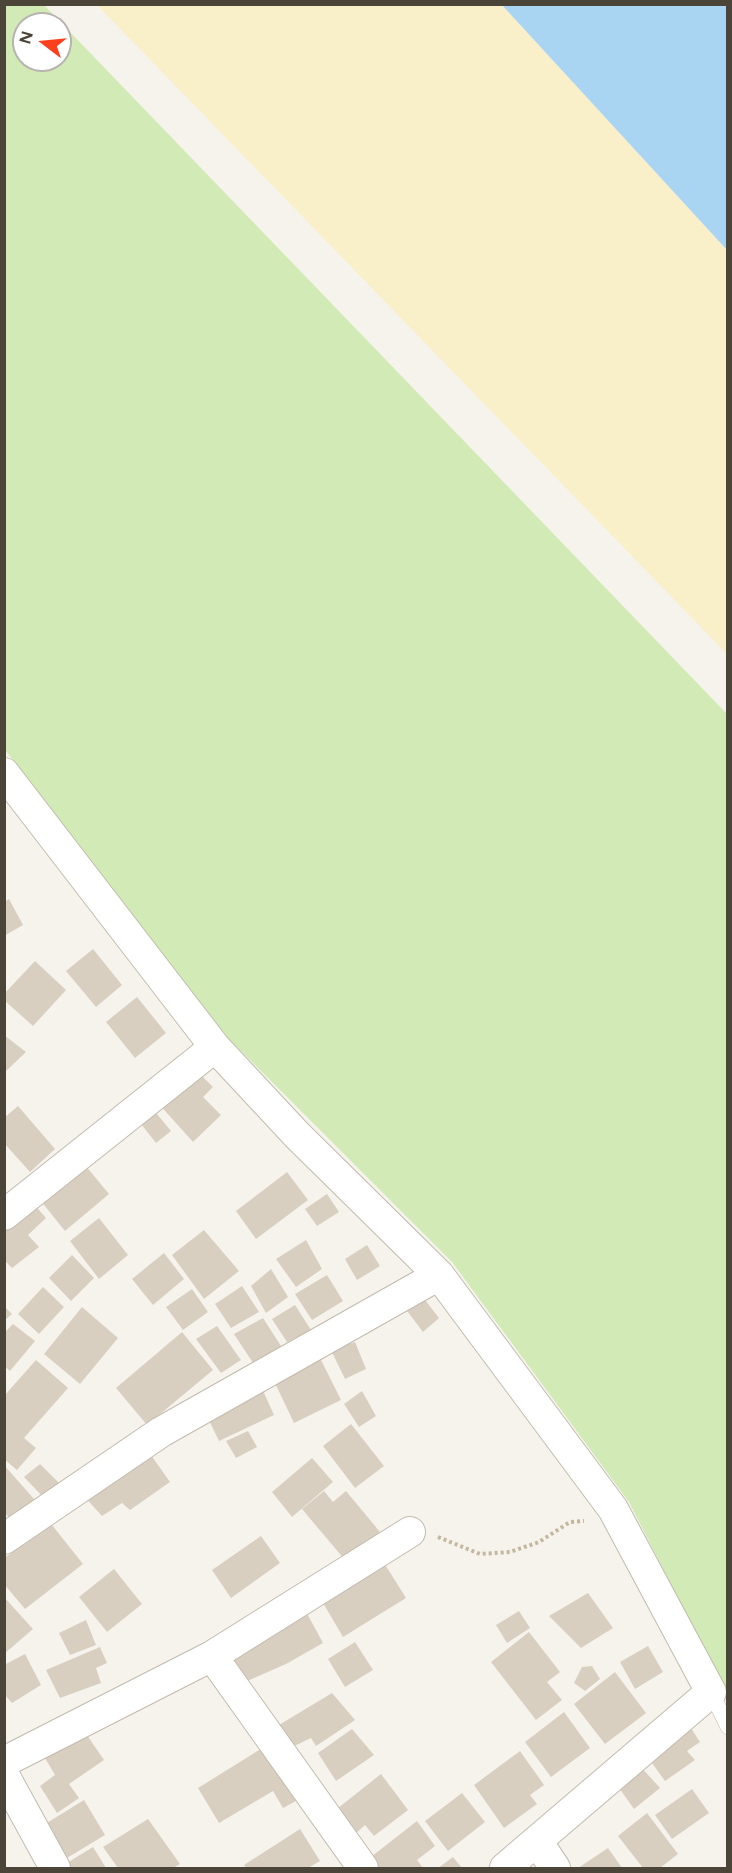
<!DOCTYPE html>
<html>
<head>
<meta charset="utf-8">
<style>
	body { margin:0 }
	#map { position:relative; width:732px; height:1873px; overflow:hidden; background:#f6f3ec; font-family:Figtree,sans-serif }
	canvas { display:block }
	.frame { position:absolute; inset:0; border:6px solid #4b4439; pointer-events:none }
	.north { position:absolute; left:12px; top:12px; width:60px; height:60px; box-sizing:border-box; background:#fff; border:2px solid #b7b4b0; border-radius:50%; rotate:286deg; font-size:16px; font-weight:700; line-height:24px; text-align:center; color:#4b4439 }
	.north::after { content:''; display:block; margin:auto; width:21px; height:27px; background:#fc3f1d; clip-path:polygon(50% 0,100% 100%,50% 72%,0 100%) }
</style>
</head>
<body>
<div id="map">
<canvas width="732" height="1873"></canvas>
<div class="frame"></div>
<div class="north">N</div>
</div>
<script>
const ctx = document.querySelector('canvas').getContext('2d');
ctx.lineJoin = 'round';
function fill(path, color) { ctx.fillStyle = color; ctx.fill(path, 'evenodd'); }
const shape = rows => new Path2D(rows.map(r => 'M' + r).join(''));
function stroke(path, color, width, dash) { ctx.strokeStyle = color; ctx.lineWidth = width; ctx.lineCap = dash ? 'butt' : 'round'; ctx.setLineDash(dash || []); ctx.stroke(path); }
fill(shape([
	[5,5,44,5,727,714,727,1694,629,1502,452,1262,226,1036,5,750],
	[24,24,60,24,60,60,24,60]
]), '#d2eab5');
fill(shape([
	[97,5,502,5,727,250,727,654]
]), '#f9efc9');
fill(shape([
	[502,5,727,5,727,250]
]), '#a9d4f2');
fill(shape([
	[9,899,23,925,4,936,4,902],
	[93,949,122,985,96,1007,66,971],
	[35,961,66,990,33,1026,4,1000,4,994],
	[137,997,166,1033,135,1058,106,1022],
	[4,1035,26,1052,4,1073],
	[196,1070,213,1087,203,1097,221,1115,193,1142,158,1103],
	[18,1106,55,1149,30,1172,4,1143,4,1118],
	[152,1108,171,1131,156,1143,138,1120],
	[80,1159,109,1194,65,1231,36,1195],
	[287,1172,308,1200,256,1239,236,1211],
	[327,1194,339,1212,317,1226,305,1209],
	[32,1202,46,1218,28,1235,39,1247,12,1268,4,1260,4,1226],
	[99,1218,128,1255,99,1279,70,1241],
	[204,1230,239,1271,204,1299,172,1255],
	[306,1240,322,1269,296,1287,276,1259],
	[367,1245,380,1266,357,1280,345,1259],
	[164,1253,184,1279,153,1305,132,1279],
	[72,1255,94,1278,71,1301,49,1278],
	[271,1269,288,1297,266,1313,251,1286],
	[327,1275,343,1301,312,1320,295,1294],
	[242,1286,259,1312,231,1328,215,1304],
	[43,1287,64,1307,39,1334,18,1314],
	[192,1289,208,1312,183,1330,166,1307],
	[418,1291,439,1318,423,1332,401,1303],
	[295,1305,311,1330,287,1342,272,1319],
	[4,1306,12,1314,4,1321],
	[82,1307,118,1338,80,1384,44,1354],
	[263,1318,281,1346,253,1363,234,1334],
	[13,1324,35,1341,10,1371,4,1366,4,1333],
	[217,1326,241,1360,221,1373,196,1339],
	[182,1332,213,1370,147,1425,116,1388],
	[355,1342,366,1369,345,1379,331,1350],
	[320,1358,341,1400,294,1423,274,1381],
	[36,1360,68,1388,24,1438,36,1448,17,1470,4,1459,4,1396],
	[260,1384,274,1415,219,1441,206,1414],
	[362,1391,376,1416,359,1427,344,1404],
	[351,1424,384,1466,355,1488,323,1446],
	[248,1431,257,1447,236,1458,226,1441],
	[146,1448,170,1482,130,1510,122,1503,102,1516,82,1494],
	[312,1458,333,1482,292,1517,272,1492],
	[40,1464,61,1485,45,1499,24,1477],
	[4,1465,41,1507,18,1527,4,1512],
	[324,1491,333,1502,346,1491,380,1532,345,1560,302,1509],
	[52,1525,83,1564,25,1609,4,1584,4,1558],
	[261,1536,280,1563,231,1598,212,1570],
	[381,1558,406,1598,343,1637,319,1596],
	[114,1569,142,1604,107,1632,79,1597],
	[588,1593,613,1628,581,1648,549,1616],
	[4,1597,33,1629,4,1654],
	[304,1608,323,1643,286,1664,245,1682,225,1653],
	[519,1611,530,1628,507,1643,496,1625],
	[86,1620,96,1645,70,1655,59,1633],
	[529,1632,560,1672,547,1682,562,1700,536,1720,491,1662],
	[355,1642,373,1670,345,1687,328,1659],
	[648,1646,663,1672,635,1689,620,1662],
	[100,1647,107,1663,96,1668,101,1683,60,1698,46,1670],
	[25,1654,41,1685,12,1703,4,1694,4,1665],
	[592,1666,600,1679,585,1691,574,1683,582,1667],
	[615,1672,646,1713,605,1744,574,1704],
	[332,1693,355,1720,316,1746,311,1738,292,1747,279,1725],
	[564,1712,590,1748,551,1777,525,1742],
	[687,1722,700,1742,687,1751,695,1760,665,1781,649,1759],
	[80,1725,104,1760,69,1784,79,1798,57,1813,40,1786,55,1775,42,1753],
	[352,1729,374,1755,336,1781,318,1753],
	[264,1747,296,1801,283,1808,273,1791,219,1823,198,1788],
	[520,1751,544,1785,530,1795,537,1804,504,1828,474,1785],
	[640,1766,660,1788,634,1809,617,1785],
	[381,1774,408,1810,374,1836,365,1825,352,1837,333,1812],
	[692,1789,709,1813,672,1839,655,1815],
	[462,1793,485,1822,448,1851,425,1821],
	[84,1800,105,1835,57,1864,37,1829],
	[647,1813,678,1854,660,1868,643,1868,618,1836],
	[148,1819,180,1864,173,1868,118,1868,103,1847],
	[417,1821,435,1846,417,1860,423,1868,374,1868,367,1860],
	[300,1829,320,1861,308,1868,246,1868,244,1865],
	[93,1847,106,1868,63,1868,62,1866],
	[608,1848,622,1868,578,1868],
	[453,1857,462,1868,438,1868]
]), '#d8cfc1');
const service = shape([
	[711,1692,728,1727]
]);
const minor = shape([
	[4,773,215,1047,297,1135,439,1275,613,1509,711,1692,505,1868],
	[4,1215,215,1047],
	[4,1539,161,1432,439,1275],
	[212,1656,410,1532],
	[4,1762,212,1656,363,1868],
	[4,1775,55,1868],
	[537,1841,555,1868]
]);
stroke(service, '#c2bbae', 16);
stroke(minor, '#c2bbae', 32);
stroke(shape([
	[438,1537,480,1554,510,1552,539,1542,570,1522,584,1521]
]), '#c4b79f', 4, [3, 3]);
stroke(service, '#fff', 15);
stroke(minor, '#fff', 30);
</script>
</body>
</html>
